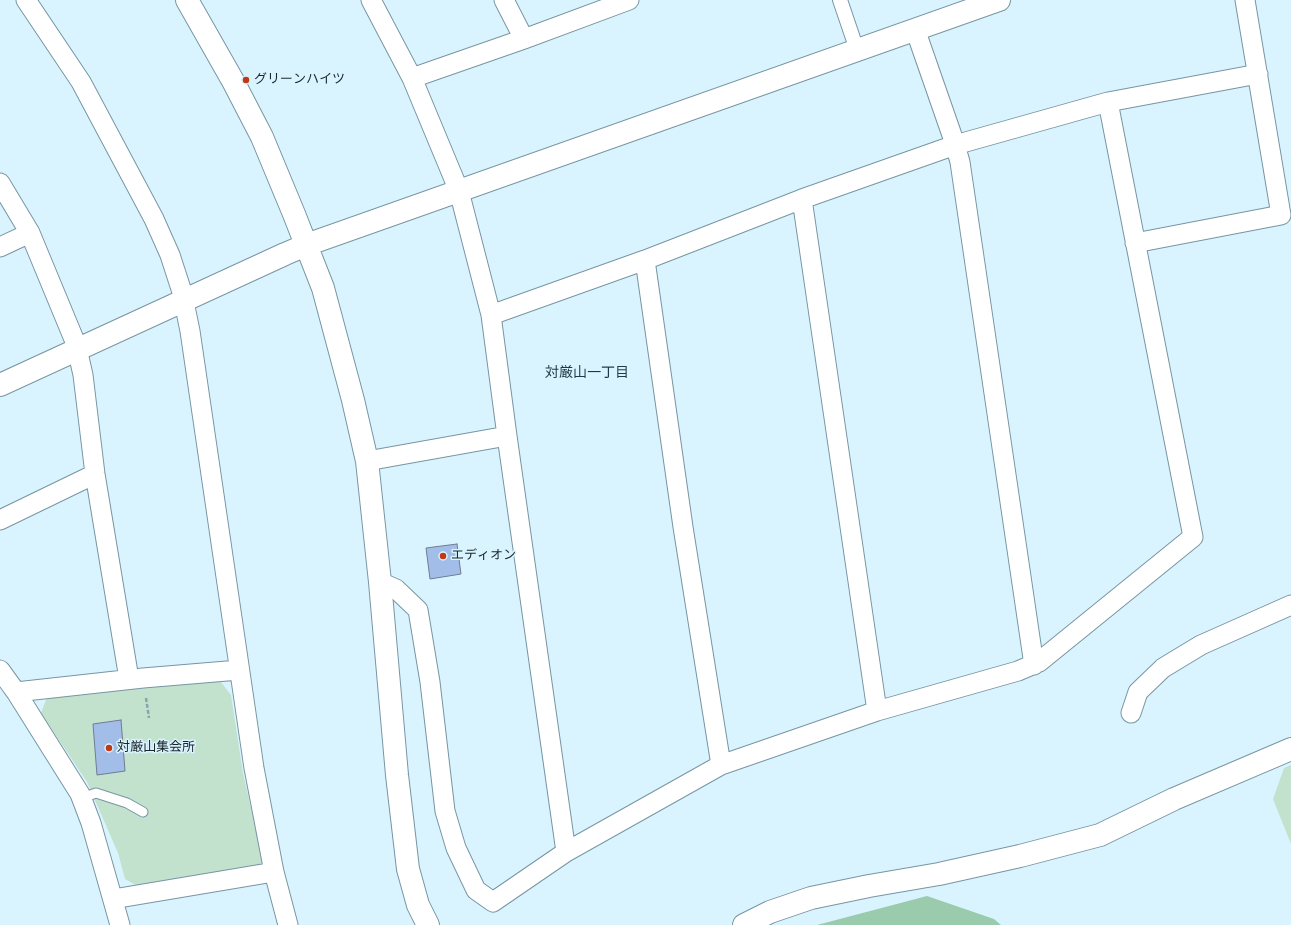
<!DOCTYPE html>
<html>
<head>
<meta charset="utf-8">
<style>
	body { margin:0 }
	canvas { display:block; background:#daf4ff }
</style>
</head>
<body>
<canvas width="1291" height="925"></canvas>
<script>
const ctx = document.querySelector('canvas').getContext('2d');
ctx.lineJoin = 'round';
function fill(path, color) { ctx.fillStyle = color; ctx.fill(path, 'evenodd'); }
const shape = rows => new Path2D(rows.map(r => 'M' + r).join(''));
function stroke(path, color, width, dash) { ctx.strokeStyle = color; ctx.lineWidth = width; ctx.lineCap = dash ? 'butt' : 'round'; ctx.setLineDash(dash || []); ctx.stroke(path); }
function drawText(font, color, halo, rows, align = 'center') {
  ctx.font = font + ' "DejaVu Sans","Noto Sans JP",sans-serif'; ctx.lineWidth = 3; ctx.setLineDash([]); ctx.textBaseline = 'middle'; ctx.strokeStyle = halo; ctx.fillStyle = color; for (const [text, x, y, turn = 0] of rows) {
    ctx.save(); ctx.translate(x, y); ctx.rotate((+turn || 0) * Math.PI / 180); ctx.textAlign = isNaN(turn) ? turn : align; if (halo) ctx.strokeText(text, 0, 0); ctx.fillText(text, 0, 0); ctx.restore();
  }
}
fill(shape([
	[220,681,231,695,243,773,263,861,256,871,139,887,125,879,118,853,87,782,41,713,47,697],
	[1291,765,1291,844,1273,799,1284,768]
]), '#c2e2ce');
fill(shape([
	[927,896,994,919,1001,925,817,925]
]), '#9acbac');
const building = shape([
	[457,544,461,574,430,579,426,548,457,544],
	[121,720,125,771,97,775,93,724,121,720]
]);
fill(building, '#a2bee8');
stroke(building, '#6e7d93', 1);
const service = shape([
	[82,798,96,793,127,803,143,812]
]);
const pedestrian = shape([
	[840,0,857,50]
]);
const minor = shape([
	[26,0,81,82,154,219,170,255,182,292,190,331,254,768,274,872,288,925],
	[371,0,412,78,459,191,491,315,507,436,566,852],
	[504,0,524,39],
	[915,29,954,141,960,162,1034,665],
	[412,78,524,39,629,0],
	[0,183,30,233,76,344,83,375,95,474,129,679],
	[802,199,877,711],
	[1135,243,1281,215,1245,0],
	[0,247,30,233],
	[645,260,683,527,721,765],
	[491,315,645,260,802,199,955,145,1108,102,1258,74],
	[367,461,507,436],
	[0,520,95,474],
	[380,582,396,589,418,610,430,682,445,811,456,848,476,890,493,902,566,852,721,765,877,711,1018,671,1039,662,1193,537,1108,102],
	[0,670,16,692,80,794,91,823,120,925],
	[16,692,143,678,239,670],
	[1131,713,1138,692,1163,668,1201,645,1291,605],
	[113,899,274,872]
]);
const tertiary = shape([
	[187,0,233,81,262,137,294,214,323,288,353,400,367,461,380,582,397,775,408,869,418,905,428,925],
	[0,385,285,254,306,245,999,0],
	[744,925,770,912,811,898,869,886,939,874,1020,856,1100,835,1174,799,1291,749]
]);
stroke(service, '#7796a2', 11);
stroke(pedestrian, '#7796a2', 16);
stroke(minor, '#7796a2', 21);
stroke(tertiary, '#7796a2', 24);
stroke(shape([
	[146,698,149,718]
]), '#8da2ab', 2.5, [4, 2]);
stroke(service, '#fff', 9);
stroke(pedestrian, '#fff', 14);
stroke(minor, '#fff', 19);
stroke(tertiary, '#fff', 22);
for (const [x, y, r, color] of [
	[246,80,4,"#c23817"],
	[443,556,4,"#c23817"],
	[109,748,4,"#c23817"]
]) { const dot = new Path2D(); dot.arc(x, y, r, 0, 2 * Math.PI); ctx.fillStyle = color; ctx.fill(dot); stroke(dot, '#daf4ff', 1.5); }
drawText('13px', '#182429', '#daf4ff', [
	["グリーンハイツ",254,80],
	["エディオン",451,556],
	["対厳山集会所",117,748]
], 'left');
drawText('14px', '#1d3943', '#daf4ff', [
	["対厳山一丁目",587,373]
]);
</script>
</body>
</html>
